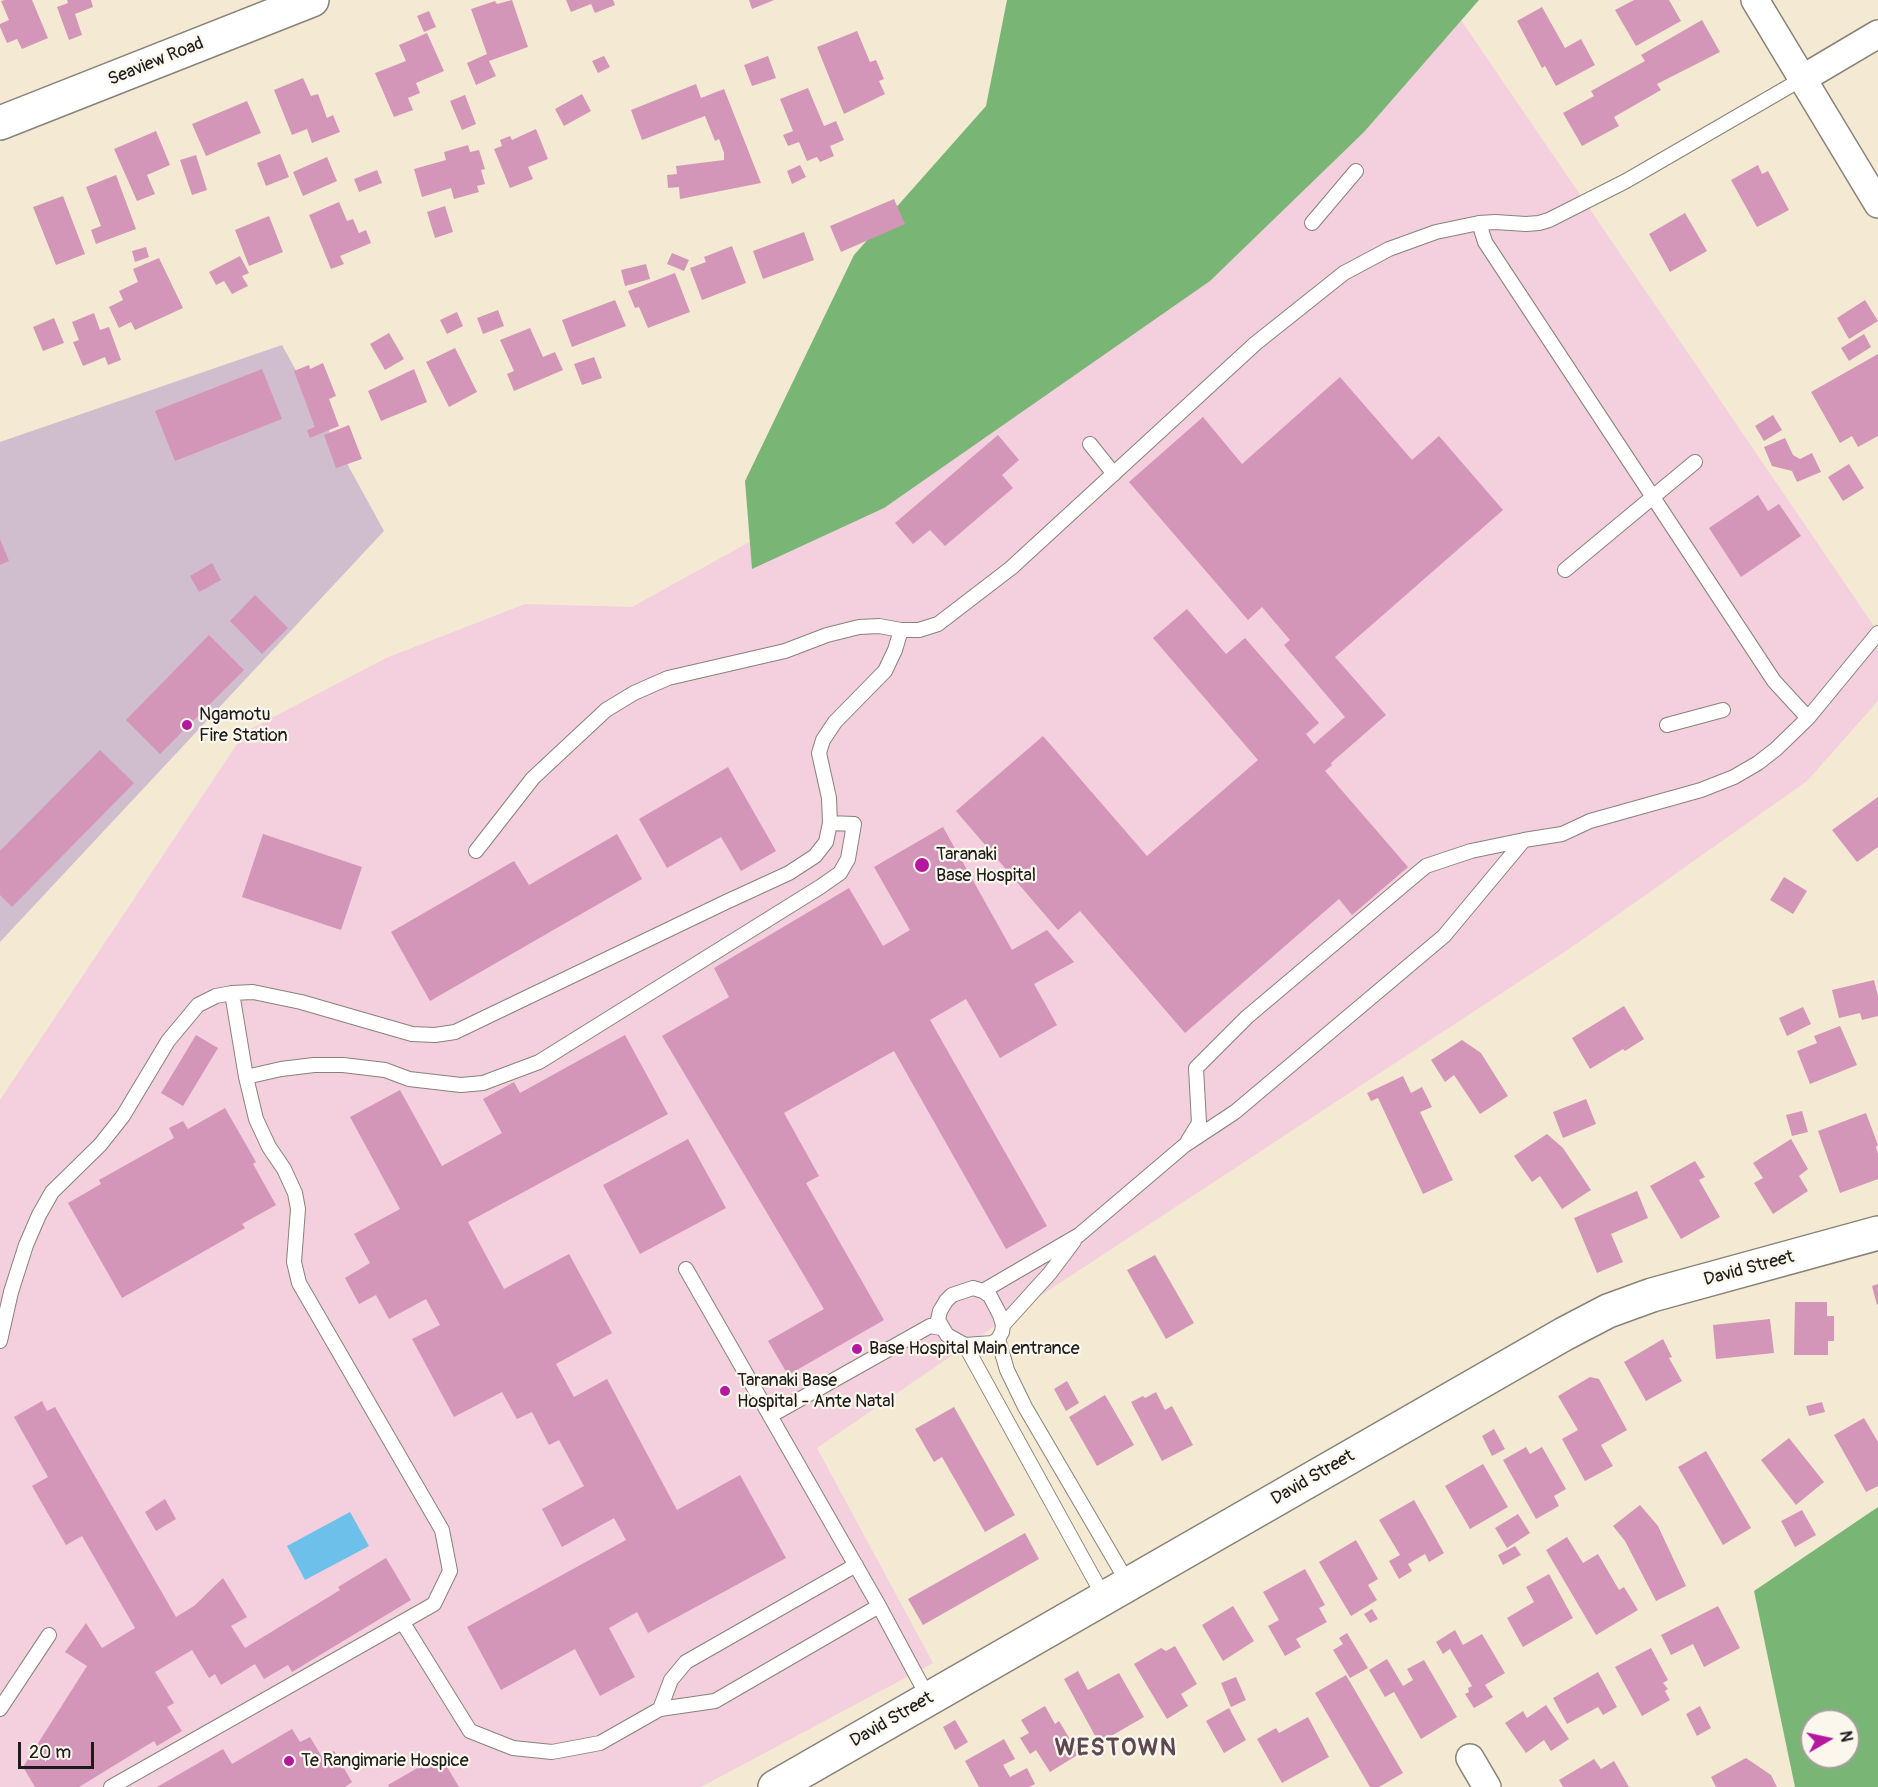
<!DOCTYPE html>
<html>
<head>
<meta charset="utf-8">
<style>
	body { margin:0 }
	#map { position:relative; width:1878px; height:1787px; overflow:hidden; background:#f4ead3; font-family:Pangolin,sans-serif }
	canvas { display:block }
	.north { position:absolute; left:1800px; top:1709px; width:60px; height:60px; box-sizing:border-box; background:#fbf7ec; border:2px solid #a29f99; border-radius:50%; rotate:81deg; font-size:16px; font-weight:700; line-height:24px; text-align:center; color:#1c1c1c }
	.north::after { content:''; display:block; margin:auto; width:21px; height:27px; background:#b5179e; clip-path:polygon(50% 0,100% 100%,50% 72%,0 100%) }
	.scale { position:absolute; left:18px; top:1742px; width:76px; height:27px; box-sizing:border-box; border:3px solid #1c1c1c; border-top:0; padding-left:8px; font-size:18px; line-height:21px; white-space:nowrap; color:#1c1c1c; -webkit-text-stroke:4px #fbf7ec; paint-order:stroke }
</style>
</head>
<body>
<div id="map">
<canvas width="1878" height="1787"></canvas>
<div class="north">N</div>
<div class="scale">20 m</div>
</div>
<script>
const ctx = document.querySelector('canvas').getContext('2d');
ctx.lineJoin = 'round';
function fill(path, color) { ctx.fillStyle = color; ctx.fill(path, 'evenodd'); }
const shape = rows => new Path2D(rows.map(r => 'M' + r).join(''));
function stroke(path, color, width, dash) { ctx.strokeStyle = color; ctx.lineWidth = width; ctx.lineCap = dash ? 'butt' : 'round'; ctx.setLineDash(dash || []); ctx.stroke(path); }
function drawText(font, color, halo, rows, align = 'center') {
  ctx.font = font + ' Pangolin,sans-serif'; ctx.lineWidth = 4.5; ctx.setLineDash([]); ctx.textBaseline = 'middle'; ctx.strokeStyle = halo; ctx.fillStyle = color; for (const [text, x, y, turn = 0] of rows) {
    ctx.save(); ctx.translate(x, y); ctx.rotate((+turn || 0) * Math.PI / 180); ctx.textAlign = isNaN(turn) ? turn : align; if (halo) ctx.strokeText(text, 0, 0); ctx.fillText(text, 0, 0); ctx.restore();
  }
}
fill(shape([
	[1461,20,1878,632,1878,701,1807,781,1569,949,1011,1315,817,1448,933,1663,701,1787,0,1787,0,1100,245,732,386,658,525,604,632,607,930,442]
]), '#f4cfdd');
fill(shape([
	[282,345,384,531,0,942,0,442]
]), '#d0bdcd');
fill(shape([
	[1007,0,1479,0,1364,132,1210,281,884,508,752,569,745,481,854,255,986,106],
	[1878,1507,1878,1787,1795,1787,1754,1591],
	[1812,1721,1848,1721,1848,1757,1812,1757]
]), '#79b676');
fill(shape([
	[350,1512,369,1546,305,1580,287,1546]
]), '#6dc0e9');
fill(shape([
	[5,0,32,0,48,38,22,49,17,39,7,43,0,27,0,24,9,20,1,1],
	[67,0,91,0,93,7,75,14,82,35,69,40,57,7,68,3],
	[512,0,528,47,489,61,496,76,476,85,467,63,487,54,471,9,495,1,497,4],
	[566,0,613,0,615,5,595,13,591,4,571,12],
	[749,0,774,0,752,9],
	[1634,0,1669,0,1681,21,1636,46,1615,10],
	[1542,7,1565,48,1581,39,1595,65,1556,86,1545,66,1542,68,1517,21],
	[429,11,436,27,424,32,417,16],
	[1702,20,1720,52,1657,84,1661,90,1614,117,1619,126,1582,146,1563,113,1594,96,1591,91,1645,61,1641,55],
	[857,31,870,62,876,60,884,79,879,81,885,94,844,114,817,47],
	[427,33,444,71,416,83,420,93,408,98,413,110,394,117,375,73,406,61,399,45],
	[604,56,610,67,598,73,592,61],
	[768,56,776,78,752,86,744,65],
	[303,78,311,96,318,94,327,118,333,115,340,132,312,143,307,129,292,135,274,90],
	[696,84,701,98,724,89,761,183,680,199,679,187,668,188,667,175,677,174,676,166,724,160,724,153,719,139,715,141,705,116,642,140,631,110],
	[808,88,824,126,836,121,844,140,830,146,834,156,820,162,817,157,807,161,799,142,788,146,783,135,793,131,780,99],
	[582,94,591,111,564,126,555,109],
	[465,95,476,124,462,130,450,101],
	[247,101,261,133,206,156,192,124],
	[536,129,548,159,528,167,533,179,510,188,494,149,502,146,500,140,510,136,512,140],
	[156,131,170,165,147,175,155,194,137,201,114,149],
	[468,145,470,152,479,150,485,169,481,170,485,184,477,186,479,192,454,199,451,188,422,197,414,169,446,160,444,152],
	[280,154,289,177,266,186,257,163],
	[196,155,207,190,192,195,180,160],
	[327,157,337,181,303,196,293,172],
	[800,165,806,177,792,184,787,171],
	[1758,165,1762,174,1768,171,1789,210,1757,227,1731,180],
	[377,170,382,183,359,192,354,179],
	[116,175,136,229,96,244,91,230,101,226,86,187],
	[63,196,85,254,56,265,33,207],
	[894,199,905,224,841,252,830,226],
	[339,202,347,221,353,219,359,233,366,230,371,243,340,256,344,264,331,269,309,215],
	[445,206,453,232,435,238,427,212],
	[1685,213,1707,251,1670,272,1649,234],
	[269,216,283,252,249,266,235,230],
	[804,232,814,260,763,279,753,251],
	[732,246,746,283,702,300,690,268,706,262,704,257],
	[146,247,149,257,135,262,132,251],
	[672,253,689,260,684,271,667,264],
	[240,256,249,273,242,276,248,286,232,294,224,281,216,285,209,272],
	[159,258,183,308,135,330,131,322,119,328,109,307,123,300,119,291,138,282,133,269],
	[646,264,650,279,625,286,621,270],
	[675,273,690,312,648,328,639,307,635,308,628,291],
	[615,300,626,326,572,347,562,320],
	[1865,300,1878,321,1849,339,1837,318],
	[498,310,504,326,483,334,477,318],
	[457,312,463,326,447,334,440,320],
	[94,313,100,330,109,327,121,360,108,365,105,357,83,366,73,342,79,340,72,322],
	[54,318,64,343,43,351,33,327],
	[530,328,543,357,555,352,563,370,514,391,507,374,514,371,500,340],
	[389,333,404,359,385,370,370,344],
	[1864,334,1871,347,1849,361,1841,348],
	[455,348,477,392,449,407,426,362],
	[1878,354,1878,436,1858,447,1852,436,1840,443,1811,392],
	[594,357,602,378,582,385,574,364],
	[323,363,336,396,329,399,339,426,310,438,307,430,315,427,294,371,309,365,310,369],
	[262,369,282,419,175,461,155,411],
	[414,369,427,402,381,421,368,391],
	[1340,377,1412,460,1439,436,1503,510,1335,657,1386,715,1331,763,1332,765,1325,771,1408,867,1352,915,1339,899,1185,1033,1080,911,1058,930,956,811,1043,736,1147,856,1258,760,1153,638,1187,609,1226,654,1245,638,1319,723,1306,734,1314,744,1345,717,1284,645,1290,640,1262,607,1248,620,1129,482,1203,417,1242,464],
	[1773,415,1782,430,1764,441,1755,426],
	[349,425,362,459,336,468,324,435],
	[998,435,1019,460,1002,475,1013,488,945,546,930,530,913,544,895,523],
	[1785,438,1793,455,1800,459,1812,453,1821,472,1797,482,1792,471,1772,466,1764,447],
	[1849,464,1864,488,1843,501,1828,477],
	[1758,495,1768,511,1779,504,1801,536,1741,577,1709,528],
	[0,539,9,561,0,565],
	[212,563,221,580,199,592,190,576],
	[255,595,288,628,262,654,230,621],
	[209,635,244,670,160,754,126,720],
	[100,750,134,783,12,907,0,895,0,851],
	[728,767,776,851,741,871,721,837,667,868,639,819],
	[1878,797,1878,847,1857,862,1832,830],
	[943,827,1012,950,1047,930,1074,962,1034,984,1057,1025,1000,1058,966,999,930,1020,1047,1226,1006,1249,894,1051,784,1113,819,1176,806,1183,884,1320,788,1375,768,1341,824,1309,662,1036,729,997,714,968,849,888,883,946,910,930,874,867],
	[263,834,362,867,341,930,242,897],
	[617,834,642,879,430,1001,391,932,514,861,529,885],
	[1784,877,1807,891,1793,914,1770,900],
	[1874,980,1878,996,1878,1016,1862,1020,1860,1013,1839,1018,1832,990],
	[1624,1006,1644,1039,1625,1051,1623,1049,1590,1069,1572,1038],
	[1803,1007,1811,1024,1787,1036,1779,1018],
	[1840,1026,1857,1065,1810,1084,1797,1051,1817,1043,1814,1036],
	[196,1035,218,1048,183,1106,161,1093],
	[625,1035,668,1114,468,1222,504,1289,569,1254,612,1333,556,1364,574,1397,607,1379,677,1510,740,1475,786,1558,648,1633,637,1612,609,1628,635,1677,600,1696,575,1649,501,1690,467,1627,626,1540,614,1518,562,1547,542,1509,584,1486,559,1440,549,1445,532,1412,517,1419,502,1392,454,1417,412,1339,440,1325,426,1299,389,1319,376,1295,359,1304,345,1278,370,1263,354,1234,400,1209,350,1117,400,1090,442,1166,502,1133,483,1099,514,1082,520,1093],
	[1462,1040,1481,1053,1508,1096,1480,1114,1454,1075,1445,1082,1431,1060],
	[1403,1076,1411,1093,1422,1087,1432,1107,1420,1112,1453,1180,1423,1194,1378,1098,1371,1101,1367,1093],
	[1586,1099,1596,1124,1563,1138,1553,1112],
	[225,1108,256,1162,253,1164,276,1205,242,1224,245,1228,122,1298,68,1203,101,1184,99,1180,174,1138,169,1128,183,1121,188,1129],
	[1802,1111,1808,1132,1792,1136,1786,1115],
	[1866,1113,1878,1145,1876,1147,1878,1154,1878,1179,1840,1193,1818,1131],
	[1547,1134,1563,1148,1591,1190,1562,1209,1540,1176,1532,1182,1514,1156],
	[688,1139,726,1208,640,1254,603,1185],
	[1791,1139,1808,1169,1799,1176,1808,1191,1773,1214,1754,1183,1763,1178,1753,1163],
	[1695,1161,1705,1177,1699,1180,1720,1217,1681,1239,1650,1186],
	[1637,1191,1648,1218,1611,1234,1623,1262,1597,1273,1574,1218],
	[1155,1255,1194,1323,1166,1339,1127,1270],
	[1878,1284,1878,1304,1877,1305,1872,1286],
	[1795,1302,1827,1302,1827,1316,1834,1316,1834,1341,1828,1341,1828,1355,1794,1355],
	[1770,1319,1774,1353,1716,1359,1713,1325],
	[1663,1339,1672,1357,1669,1358,1682,1381,1646,1401,1624,1362],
	[1590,1377,1599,1379,1627,1430,1601,1445,1613,1466,1585,1481,1562,1439,1578,1430,1558,1396],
	[1067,1381,1079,1403,1066,1411,1054,1389],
	[1156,1392,1165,1410,1172,1406,1193,1445,1162,1461,1131,1402,1143,1396,1145,1398],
	[1105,1395,1134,1445,1097,1466,1069,1417],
	[42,1401,47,1411,55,1407,176,1617,194,1606,223,1578,247,1617,231,1626,245,1648,340,1590,338,1587,386,1558,411,1600,292,1672,288,1665,264,1679,255,1664,221,1685,215,1674,209,1678,192,1650,155,1672,174,1703,167,1707,182,1731,157,1746,154,1741,79,1787,35,1787,23,1767,87,1666,65,1652,86,1623,102,1648,135,1628,82,1536,66,1545,32,1486,48,1477,14,1417],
	[1822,1402,1825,1412,1809,1416,1806,1406],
	[954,1407,1015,1515,985,1532,942,1457,934,1462,915,1429],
	[1864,1418,1878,1442,1878,1486,1866,1492,1834,1435],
	[1494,1429,1505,1449,1492,1456,1482,1436],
	[1789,1438,1824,1482,1796,1505,1761,1460],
	[1526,1447,1530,1454,1542,1447,1566,1489,1554,1496,1559,1506,1536,1519,1503,1460],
	[1706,1451,1751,1528,1723,1545,1678,1467],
	[1483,1464,1508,1507,1470,1529,1445,1486],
	[165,1499,176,1519,156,1531,145,1512],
	[1414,1500,1444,1553,1429,1562,1425,1554,1408,1564,1412,1571,1399,1579,1389,1561,1400,1555,1379,1520],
	[1640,1505,1658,1526,1686,1586,1656,1601,1625,1541,1613,1526],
	[1802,1510,1816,1535,1795,1547,1781,1521],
	[1518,1514,1530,1533,1507,1548,1495,1528],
	[1025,1533,1039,1559,923,1625,908,1599],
	[1567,1537,1583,1563,1598,1554,1619,1590,1624,1587,1638,1610,1596,1635,1546,1550],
	[1356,1540,1378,1579,1368,1585,1377,1600,1351,1616,1319,1562],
	[1515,1546,1521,1555,1503,1565,1498,1555],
	[1305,1569,1325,1605,1319,1608,1327,1622,1296,1639,1301,1647,1285,1656,1268,1626,1279,1620,1263,1592],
	[1549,1574,1573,1618,1523,1647,1507,1618,1534,1602,1526,1587],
	[1233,1606,1254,1641,1223,1661,1202,1625],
	[1718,1606,1740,1648,1704,1667,1693,1644,1671,1655,1661,1635],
	[1372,1609,1378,1619,1370,1623,1364,1614],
	[1455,1630,1463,1645,1482,1634,1505,1673,1485,1685,1493,1697,1474,1708,1465,1694,1469,1692,1468,1688,1472,1686,1450,1649,1443,1654,1436,1642],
	[1347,1633,1368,1668,1350,1678,1333,1650,1343,1644,1339,1638],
	[1175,1646,1197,1684,1181,1694,1188,1706,1167,1719,1134,1664,1161,1648,1166,1651],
	[1651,1648,1668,1680,1663,1683,1668,1689,1665,1691,1670,1700,1642,1716,1615,1667],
	[1387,1659,1403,1686,1413,1680,1407,1669,1424,1660,1457,1717,1421,1739,1394,1692,1385,1697,1369,1670],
	[1078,1671,1088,1690,1119,1673,1144,1717,1099,1743,1064,1679],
	[1598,1672,1617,1707,1603,1715,1598,1707,1567,1724,1553,1698],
	[1346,1675,1403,1773,1379,1787,1370,1787,1315,1693],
	[1236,1677,1246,1700,1231,1707,1221,1683],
	[1546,1705,1569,1739,1551,1751,1544,1740,1526,1753,1505,1723,1523,1711,1527,1718],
	[1045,1706,1055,1724,1059,1721,1079,1754,1050,1772,1036,1750,1030,1754,1020,1738,1029,1733,1021,1720],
	[1700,1706,1711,1728,1697,1736,1686,1714],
	[1229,1708,1246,1740,1224,1753,1206,1721],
	[1308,1717,1329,1757,1282,1783,1257,1739,1276,1728,1279,1733],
	[955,1720,968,1742,955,1750,943,1727],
	[292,1729,300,1742,310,1737,322,1757,334,1751,352,1782,345,1787,157,1787,223,1749,232,1764],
	[1004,1739,1015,1759,1003,1765,1010,1777,1027,1768,1035,1784,1029,1787,979,1787,965,1761],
	[440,1755,459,1787,389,1787,388,1785],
	[1746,1758,1771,1775,1777,1787,1716,1787,1711,1777],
	[1594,1759,1601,1769,1614,1761,1629,1787,1563,1787,1559,1780]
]), '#d396b8');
const service = shape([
	[1312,223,1356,171],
	[1479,223,1485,242,1774,681,1808,718],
	[1090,444,1114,474],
	[1565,570,1695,462],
	[1667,725,1723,710],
	[476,851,533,778,606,710,634,693,668,678,785,651,827,635,859,627,879,626,901,630,919,630,938,624,1011,568,1256,343,1344,273,1389,249,1436,232,1479,223,1495,222,1526,224,1539,223,1549,220,1626,181,1802,79],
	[246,1077,281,1069,314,1065,343,1065,385,1070,409,1079,461,1085,483,1083,539,1062,820,887,840,873,848,859,854,824,830,823],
	[1188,1141,1199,1123,1196,1068,1247,1017,1426,866,1471,851,1524,840],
	[686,1269,879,1606,929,1699],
	[973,1288,983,1291,990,1296,1000,1315,1003,1325,1002,1332,998,1339,993,1343,965,1345,947,1335,938,1320,940,1311,946,1301,952,1295,973,1288],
	[983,1291,1079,1235,1185,1145,1235,1112,1444,936,1524,840,1562,834,1590,821,1701,790,1734,777,1758,763,1776,749,1808,718,1878,633],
	[1003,1325,1050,1273,1074,1241],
	[998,1339,1007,1370,1025,1407,1128,1583],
	[0,1341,11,1292,26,1245,39,1215,52,1192,100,1145,123,1116,168,1041,198,1005,216,996,232,993,253,992,301,1002,412,1034,435,1035,455,1032,726,902,789,873,815,856,826,842,830,823,829,798,819,753,823,740,835,722,885,671,895,650,901,630],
	[965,1345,1104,1597],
	[770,1416,930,1326,941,1328],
	[403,1623,470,1731,513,1748,552,1752,600,1743,660,1709,715,1701,879,1606],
	[0,1709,49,1635],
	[660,1709,671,1680,686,1662,856,1565],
	[111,1787,434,1604,450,1571,442,1530,299,1283,294,1262,298,1209,295,1193,284,1169,269,1147,256,1119,246,1077,232,993]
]);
const minor = shape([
	[1755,0,1878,204],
	[1802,79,1878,34],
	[1470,1758,1487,1787]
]);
const tertiary = shape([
	[0,123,312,0],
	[775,1787,1564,1334,1608,1311,1652,1295,1878,1233]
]);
stroke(service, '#888378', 16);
stroke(minor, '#888378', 30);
stroke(tertiary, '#888378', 36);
stroke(service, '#fff', 14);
stroke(minor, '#fff', 27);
stroke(tertiary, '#fff', 33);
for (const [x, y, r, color] of [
	[187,725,6,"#b5179e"],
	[922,865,8,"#b5179e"],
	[857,1349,6,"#b5179e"],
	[725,1391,6,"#b5179e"],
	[289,1761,6,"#b5179e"]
]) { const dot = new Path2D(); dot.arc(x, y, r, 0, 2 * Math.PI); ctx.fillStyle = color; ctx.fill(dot); stroke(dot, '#fbf7ec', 2); }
drawText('18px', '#1c1c1c', '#fbf7ec', [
	["Seaview Road",156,62,-22],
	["David Street",1749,1269,-15],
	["David Street",1313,1478,-30],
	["David Street",892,1720,-30]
]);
drawText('18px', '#1c1c1c', '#fbf7ec', [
	["Ngamotu",199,715],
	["Fire Station",199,736],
	["Taranaki",936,855],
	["Base Hospital",936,876],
	["Base Hospital Main entrance",869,1349],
	["Taranaki Base",737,1381],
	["Hospital - Ante Natal",737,1402],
	["Te Rangimarie Hospice",301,1761]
], 'left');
ctx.letterSpacing = '1.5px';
drawText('bold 24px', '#5c4753', '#fbf7ec', [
	["WESTOWN",1116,1749]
]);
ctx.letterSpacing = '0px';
</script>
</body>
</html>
